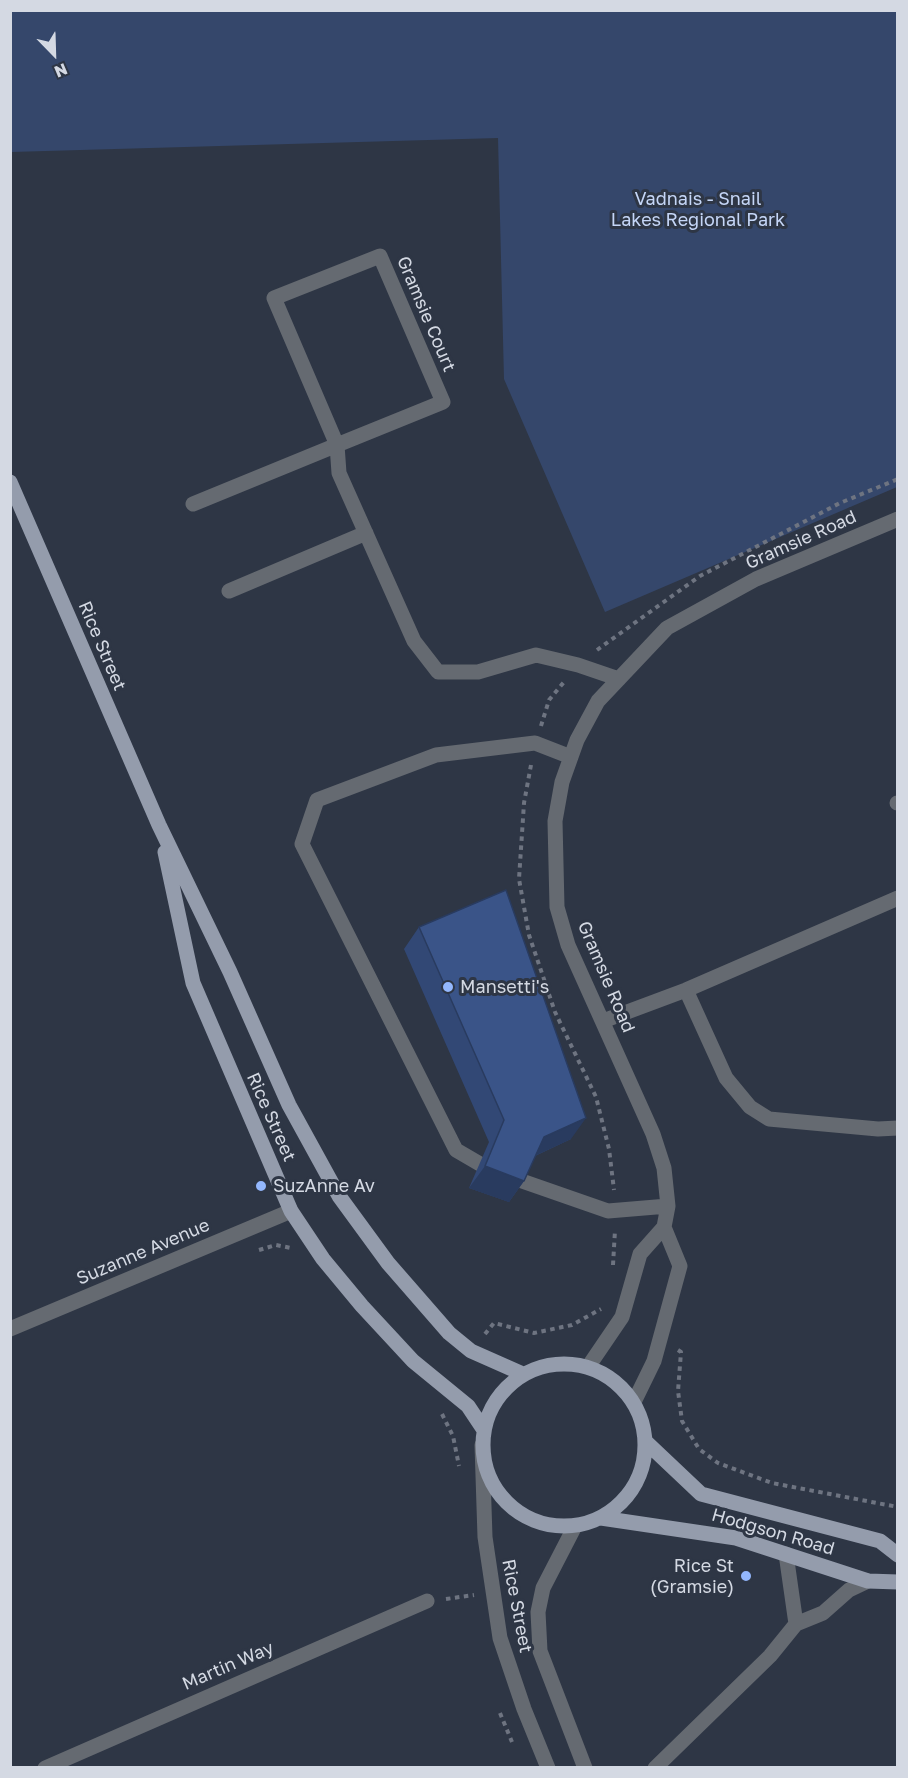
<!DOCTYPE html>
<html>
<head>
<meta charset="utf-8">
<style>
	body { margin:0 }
	#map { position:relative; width:908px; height:1778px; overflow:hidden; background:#2e3645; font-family:"Golos Text",sans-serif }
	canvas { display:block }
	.frame { position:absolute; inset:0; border:12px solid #d4d9e3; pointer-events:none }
	.north { position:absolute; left:24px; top:24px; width:60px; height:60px; -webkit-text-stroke:4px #2e3645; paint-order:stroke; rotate:157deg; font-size:16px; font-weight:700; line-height:24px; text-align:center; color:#d4d9e3 }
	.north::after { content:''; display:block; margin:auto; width:21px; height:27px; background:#d4d9e3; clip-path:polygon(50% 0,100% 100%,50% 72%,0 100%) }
</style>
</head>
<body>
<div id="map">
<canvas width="908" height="1778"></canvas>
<div class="frame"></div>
<div class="north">N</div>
</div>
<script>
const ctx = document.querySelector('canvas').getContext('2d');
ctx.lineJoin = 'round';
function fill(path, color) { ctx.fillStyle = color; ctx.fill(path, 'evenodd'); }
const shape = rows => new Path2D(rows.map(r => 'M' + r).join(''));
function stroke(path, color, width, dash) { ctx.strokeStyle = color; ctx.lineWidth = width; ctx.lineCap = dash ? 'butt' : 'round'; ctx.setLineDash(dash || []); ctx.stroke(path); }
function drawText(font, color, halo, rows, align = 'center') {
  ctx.font = font + ' "Golos Text",sans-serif'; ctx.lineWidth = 6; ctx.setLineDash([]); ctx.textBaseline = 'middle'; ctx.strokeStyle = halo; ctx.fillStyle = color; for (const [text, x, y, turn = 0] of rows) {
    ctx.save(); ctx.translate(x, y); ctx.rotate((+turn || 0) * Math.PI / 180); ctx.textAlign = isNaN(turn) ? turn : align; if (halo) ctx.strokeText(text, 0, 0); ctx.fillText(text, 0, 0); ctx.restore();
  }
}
fill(shape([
	[10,11,897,11,897,487,605,612,504,379,498,138,11,152]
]), '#35476b');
stroke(shape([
	[597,650,700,576,840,503,898,479],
	[541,726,549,700,564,682],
	[531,765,524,803,519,879,529,935,555,1012,596,1097,609,1149,614,1190],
	[259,1250,276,1245,291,1248],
	[613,1265,615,1230],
	[485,1334,494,1323,534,1333,572,1325,601,1309],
	[678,1350,681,1352,678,1391,682,1421,699,1449,718,1463,772,1483,898,1507],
	[442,1414,453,1436,459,1466],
	[446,1599,474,1595],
	[500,1713,512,1742]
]), '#6e7481', 4, [4.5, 4.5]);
stroke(shape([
	[193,504,337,445,443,402,380,256,274,298,337,445,339,473,414,641,438,672,478,672,536,655,578,665,619,679],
	[229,591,366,533],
	[897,803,898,803],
	[686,990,898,898],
	[603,1021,686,990,726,1078,750,1107,769,1119,878,1129,898,1128],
	[480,1164,456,1150,302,844,317,800,436,755,535,743,571,757],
	[519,1180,608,1211,668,1206],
	[10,1329,291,1211],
	[588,1367,622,1317,640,1254,664,1227,668,1206,664,1168,653,1134,568,945,557,907,555,821,562,782,577,740,598,701,667,628,756,579,898,519],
	[634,1402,654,1361,680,1266,664,1227],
	[482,1445,485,1537,500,1638,524,1709,548,1768],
	[575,1526,543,1588,538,1612,540,1651,585,1768],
	[786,1554,796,1624],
	[45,1768,427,1601],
	[655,1768,770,1656,796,1624,823,1613,849,1590,868,1581]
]), '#656a71', 15);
stroke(shape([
	[10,482,159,825,230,972,289,1105,339,1196,388,1263,449,1333,471,1351,523,1374],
	[165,852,193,983,291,1211,323,1259,362,1306,413,1361,468,1406,484,1430],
	'483 1445a81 81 0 1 1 162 0a81 81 0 1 1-162 0Z',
	[646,1442,701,1494,880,1541,898,1555],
	[601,1518,736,1538,868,1581,898,1582]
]), '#949cac', 15);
fill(shape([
	[419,927,571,1139,535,1156,524,1181,509,1202,469,1188,489,1142,404,949]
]), '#324875');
fill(shape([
	[586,1118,571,1139,528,1159,544,1137],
	[485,1166,524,1181,509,1202,469,1188]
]), '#293b5f');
const building = shape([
	[506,890,586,1118,544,1137,524,1181,485,1166,504,1120,419,927,506,890]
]);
fill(building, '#3a5488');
stroke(building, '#293b5f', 1.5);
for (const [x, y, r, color] of [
	[448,987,6,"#93b7fd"],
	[261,1186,6,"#93b7fd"],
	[746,1576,6,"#93b7fd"]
]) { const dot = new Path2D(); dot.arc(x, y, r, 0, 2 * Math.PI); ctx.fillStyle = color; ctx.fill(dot); stroke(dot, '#2e3645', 2); }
drawText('18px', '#c5d6f7', '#2e3645', [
	["Vadnais - Snail",698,199],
	["Lakes Regional Park",698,220]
]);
drawText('18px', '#d4d9e3', '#2e3645', [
	["Gramsie Court",426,314,67],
	["Gramsie Road",801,540,-24],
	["Rice Street",102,646,67],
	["Gramsie Road",606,977,67],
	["Rice Street",271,1117,66],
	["Suzanne Avenue",143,1252,-23],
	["Hodgson Road",773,1532,16],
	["Rice Street",517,1606,79],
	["Martin Way",228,1666,-23]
]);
drawText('18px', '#d4d9e3', '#2e3645', [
	["Mansetti's",460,987],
	["SuzAnne Av",273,1186],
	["Rice St",734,1566,"right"],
	["(Gramsie)",734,1587,"right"]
], 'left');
</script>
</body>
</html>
